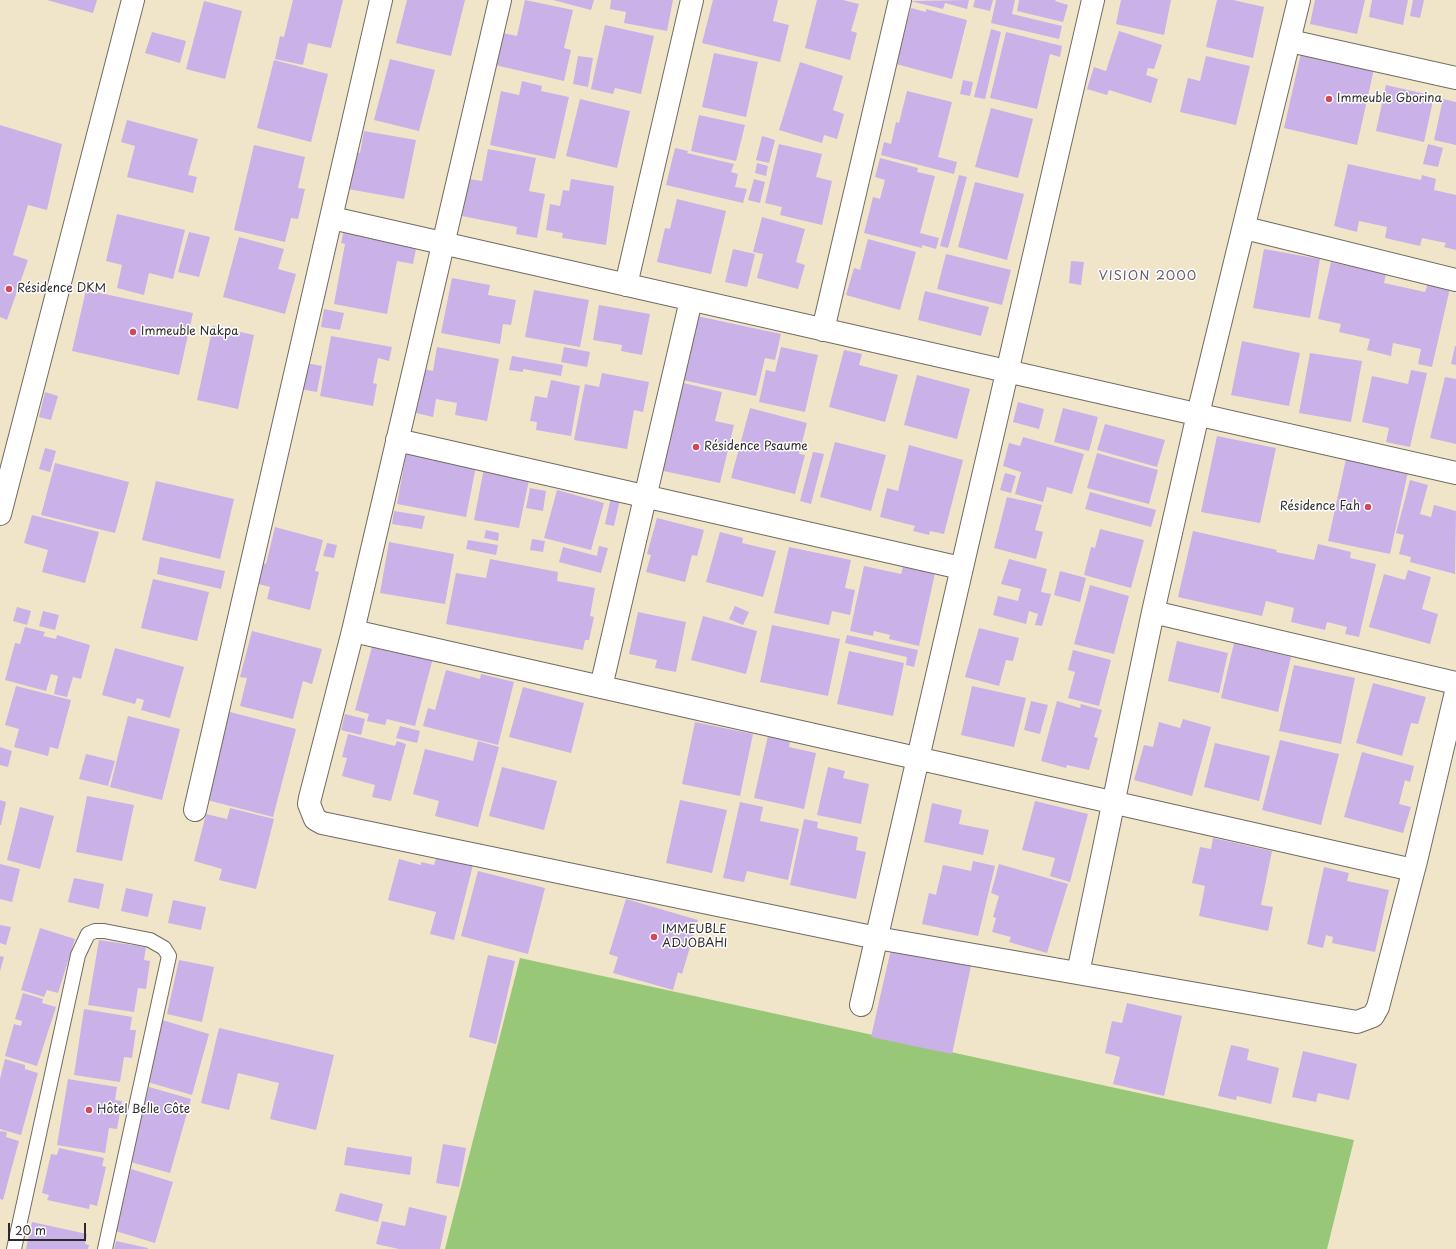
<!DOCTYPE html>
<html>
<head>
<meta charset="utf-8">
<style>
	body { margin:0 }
	#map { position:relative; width:1456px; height:1249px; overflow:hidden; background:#f0e5c9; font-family:"Playpen Sans",sans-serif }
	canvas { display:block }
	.scale { position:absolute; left:8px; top:1223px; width:78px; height:18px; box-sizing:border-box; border:2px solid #2b2b2b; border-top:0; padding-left:5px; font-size:12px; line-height:14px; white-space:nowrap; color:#2b2b2b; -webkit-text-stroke:3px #fff; paint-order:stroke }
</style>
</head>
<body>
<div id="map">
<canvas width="1456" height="1249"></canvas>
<div class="scale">20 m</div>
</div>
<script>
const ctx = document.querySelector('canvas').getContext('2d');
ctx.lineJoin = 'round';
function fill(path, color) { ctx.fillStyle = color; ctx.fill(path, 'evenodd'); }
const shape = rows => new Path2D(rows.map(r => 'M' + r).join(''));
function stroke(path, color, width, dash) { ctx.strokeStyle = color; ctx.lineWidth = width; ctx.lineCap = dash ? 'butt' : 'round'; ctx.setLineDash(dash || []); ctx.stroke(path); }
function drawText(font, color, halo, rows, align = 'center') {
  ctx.font = font + ' "Playpen Sans",sans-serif'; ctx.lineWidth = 3; ctx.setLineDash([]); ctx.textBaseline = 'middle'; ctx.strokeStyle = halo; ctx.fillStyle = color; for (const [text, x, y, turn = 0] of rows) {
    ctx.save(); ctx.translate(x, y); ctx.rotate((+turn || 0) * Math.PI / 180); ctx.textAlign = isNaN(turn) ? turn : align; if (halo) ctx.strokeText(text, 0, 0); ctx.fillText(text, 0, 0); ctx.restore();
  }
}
fill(shape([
	[520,958,1354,1140,1327,1249,445,1249]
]), '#97c777');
fill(shape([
	[47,0,97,0,93,13],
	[293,0,343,0,331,48,308,43,303,65,275,59,280,36,284,37],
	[407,0,465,0,451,56,396,43],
	[525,0,573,10,564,48,571,50,564,81,495,65,503,33,517,36],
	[553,0,594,0,591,10],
	[611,0,673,0,667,31,624,23,626,12,610,9],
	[713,0,778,0,773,21,789,25,780,62,702,43],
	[817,0,843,0,859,4,851,31,857,33,850,60,805,48],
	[969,0,967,9,945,3,943,9,910,1],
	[975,0,993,0,990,11,973,7],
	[996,0,1015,0,1012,14,1062,26,1059,39,991,23],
	[1019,0,1056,0,1055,1,1068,5,1063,22,1017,11],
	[1121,0,1171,0,1164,35,1116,24],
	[1217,0,1233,0,1264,7,1253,58,1206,47],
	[1315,0,1365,0,1357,34,1310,24],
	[1372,0,1408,0,1403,25,1369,17],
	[1413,0,1424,0,1420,18,1410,16],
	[204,1,242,11,225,79,186,69],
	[911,8,926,12,926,9,967,20,952,79,896,64],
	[605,25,654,36,641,94,615,88,613,94,591,89],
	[991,29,1001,32,985,99,974,97],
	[1119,31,1162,45,1154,69,1148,68,1146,75,1158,79,1151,103,1109,90,1107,95,1087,89,1094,67,1106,71],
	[152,32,186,41,180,63,145,53],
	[1006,32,1062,46,1060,57,1050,54,1037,109,990,98],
	[714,53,758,62,746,117,702,107],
	[1301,53,1374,69,1357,145,1284,128],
	[578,56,593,58,588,87,573,84],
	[1206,56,1250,66,1236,125,1180,112,1188,78,1200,81],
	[390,59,435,70,419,131,374,120],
	[274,60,328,74,311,142,257,128],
	[800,62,843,76,833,110,844,114,837,139,824,135,822,143,779,130],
	[963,80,973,82,970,96,960,94],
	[522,81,542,86,541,91,569,97,555,159,490,145,501,91,519,95],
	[1386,85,1434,96,1424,142,1376,131],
	[907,91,952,102,938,157,957,162,954,174,881,155,884,142,891,144,896,122,899,123],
	[580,99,630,111,617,168,566,156],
	[1443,99,1456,102,1456,145,1434,140],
	[991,108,1033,119,1018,178,975,167],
	[699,115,745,125,736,161,691,151],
	[127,120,198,139,188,175,197,177,193,193,127,177,135,146,121,142],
	[0,125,62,144,47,210,28,205,13,255,28,260,7,320,0,317],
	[364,131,416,140,404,199,348,189,355,152,360,153],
	[762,136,775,140,769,163,756,160],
	[779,144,822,154,816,177,832,181,822,225,780,215,782,207,765,203],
	[1428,144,1443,148,1438,167,1423,164],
	[254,145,305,157,298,188,305,189,298,219,291,218,285,242,234,230],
	[675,148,688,151,687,153,734,164,731,172,738,174,735,187,747,189,743,203,666,185],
	[488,149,536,158,529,191,545,194,537,238,516,234,517,227,462,216,469,179,482,181],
	[880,158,918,168,917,172,935,176,920,233,939,238,936,249,922,245,922,248,864,233,873,197,880,199,885,180,875,177],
	[757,163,768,166,766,176,755,173],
	[1348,164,1421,180,1422,175,1436,179,1434,190,1456,195,1456,250,1444,247,1446,243,1422,238,1420,246,1385,238,1387,227,1359,221,1357,232,1334,226],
	[959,175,967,177,948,248,940,246],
	[571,179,614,186,606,245,562,238,563,233,546,230,550,204,560,206,563,190,569,191],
	[754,179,765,182,760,203,748,200],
	[975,182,1024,194,1007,260,958,247],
	[677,199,726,211,711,274,657,262,665,228,670,229],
	[117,214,185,230,173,279,149,273,144,295,117,288,122,265,106,261],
	[762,217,805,229,796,262,805,265,798,289,757,278,763,254,753,252],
	[344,230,417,244,413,264,397,261,387,314,334,304,345,244,341,243],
	[189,232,210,237,199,277,178,272],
	[239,237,284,249,278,269,296,274,285,314,223,297],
	[868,239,916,252,900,310,846,295,854,268,860,270],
	[733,249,755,254,747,287,725,282],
	[1264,249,1320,259,1310,318,1253,308],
	[946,254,1011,270,1002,305,937,289],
	[1071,261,1084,262,1081,285,1069,283],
	[1331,262,1386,274,1384,283,1425,292,1428,283,1450,288,1432,367,1418,364,1421,349,1393,343,1391,356,1367,350,1370,339,1339,332,1341,324,1318,319],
	[452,278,490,285,488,295,516,300,511,325,503,324,500,344,441,333],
	[86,290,193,313,179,375,72,351],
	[534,290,589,300,580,347,525,337],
	[925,291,989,307,981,336,918,320],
	[599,305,650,314,642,355,621,351,622,345,593,340],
	[324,309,344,313,340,330,321,327],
	[692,315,781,334,775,360,765,358,756,396,678,379],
	[213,326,254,335,238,409,197,400],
	[331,336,392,347,389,361,378,358,373,383,377,384,373,406,320,396],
	[1242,341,1300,353,1289,406,1231,395],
	[1455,346,1456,346,1456,365,1451,364],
	[437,347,499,359,487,421,455,415,457,403,436,399,433,417,416,413,424,369,433,371],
	[564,347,590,352,587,367,561,362],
	[781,347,818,355,805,412,759,402,766,370,775,372],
	[844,350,862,354,859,365,898,375,885,422,829,407],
	[1310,353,1362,361,1351,422,1299,413],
	[512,356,563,365,561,376,523,369,523,372,509,370],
	[306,363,322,366,317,392,300,389],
	[1411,370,1427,373,1410,447,1386,442,1389,428,1362,422,1372,376,1408,384],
	[602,373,649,382,643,412,634,410,627,449,574,440,585,384,599,387],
	[917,375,970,389,957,439,904,425],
	[1445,377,1456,379,1456,444,1430,438],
	[551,380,580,386,571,436,536,430,537,422,530,421,535,396,547,398],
	[679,382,722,392,715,421,734,425,720,483,659,470],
	[45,392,58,396,51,420,39,417],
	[1018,402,1044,409,1039,429,1013,422],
	[750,408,807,423,799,454,805,455,795,494,731,478],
	[1063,408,1098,417,1089,451,1054,442],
	[1105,424,1165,440,1157,467,1097,450],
	[1217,436,1276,448,1260,523,1201,512],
	[1023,437,1084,454,1072,494,1047,487,1043,502,1015,494,1021,472,1003,466,1009,443,1020,446],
	[835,442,886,455,871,511,820,497],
	[909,445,963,460,944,534,930,531,929,535,913,531,915,526,880,517,887,488,898,491],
	[45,448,56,451,50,472,39,469],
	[407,449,477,461,466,517,397,504],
	[813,452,824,454,811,504,800,501],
	[1097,453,1158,470,1149,504,1087,488],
	[1346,459,1408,472,1390,554,1328,541],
	[55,463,129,482,115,533,41,515],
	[485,463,501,466,499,475,529,480,519,528,474,520],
	[1005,473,1016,476,1011,493,1000,490],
	[1410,480,1428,485,1420,514,1431,517,1434,505,1456,511,1455,574,1410,562,1411,557,1399,554,1404,535,1396,533],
	[156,481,234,499,220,559,142,540],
	[530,488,546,491,543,511,526,508],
	[557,490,604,503,591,550,544,538],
	[1090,492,1156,510,1151,527,1085,509],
	[611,497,620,499,614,526,605,524],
	[1007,497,1042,505,1035,530,1043,532,1036,559,994,548],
	[394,511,425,516,422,529,392,524],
	[32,515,99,532,85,583,42,572,48,550,24,543],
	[657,518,704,530,697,556,692,555,685,582,646,572,651,555,647,554],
	[275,527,323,540,315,571,319,572,310,610,267,599,270,587,255,583,260,562,266,564],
	[1100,529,1144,540,1131,588,1084,575,1091,547,1095,548],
	[486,530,499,533,498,541,484,538],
	[1193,531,1277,550,1276,552,1314,560,1318,544,1351,552,1350,558,1376,564,1359,637,1345,634,1347,627,1327,622,1325,630,1291,622,1294,608,1266,601,1262,616,1178,597],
	[720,532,743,538,742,543,776,551,763,597,706,582],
	[532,539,545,541,543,552,530,550],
	[468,540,498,545,496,555,466,549],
	[389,542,454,554,445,604,380,593],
	[327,543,337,545,334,558,323,556],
	[599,546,608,548,601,573,559,562,563,547,597,556],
	[789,547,851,560,845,588,855,590,850,615,832,611,829,625,774,613],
	[160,557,225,571,221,589,157,574],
	[490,559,558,572,557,581,595,588,590,616,594,617,589,640,585,640,583,650,446,624,456,573,486,578],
	[1009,559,1047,569,1041,592,1051,594,1042,626,1035,625,1038,614,1029,611,1026,624,993,615,998,596,1018,601,1021,589,1001,584],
	[864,566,901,574,903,567,935,573,919,646,889,639,890,635,874,631,873,636,850,631],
	[1408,570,1431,577,1422,609,1438,614,1430,644,1369,627,1384,574,1405,580],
	[1060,571,1086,578,1080,602,1054,595],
	[153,579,209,592,197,641,141,628],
	[1090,585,1129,596,1114,654,1074,644],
	[735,606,749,612,743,625,729,619],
	[17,607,31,611,27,625,13,621],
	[43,611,59,615,55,630,39,626],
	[638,612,686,622,676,672,655,668,657,660,629,654],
	[703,616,757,631,746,674,691,660],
	[772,625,840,639,828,696,760,682],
	[25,627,45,632,43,636,56,639,57,635,90,645,81,679,73,677,67,697,54,694,58,676,51,674,46,691,5,680,15,643,20,644],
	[979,628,1019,638,1013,661,1006,660,999,686,965,677],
	[252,631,322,649,312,684,303,681,293,719,240,706,247,678,240,677],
	[847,635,918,650,914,667,906,665,907,657,845,643],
	[1177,641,1228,653,1219,693,1168,681],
	[1234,643,1291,657,1278,712,1221,698],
	[399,645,434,654,415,726,387,719,385,725,367,721,369,714,355,710,372,647,396,653],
	[115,648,184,667,170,718,141,710,144,700,137,698,135,704,102,695],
	[1073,650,1111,660,1099,706,1068,698,1075,672,1068,670],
	[849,651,904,663,893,716,837,704],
	[1294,665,1355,678,1341,744,1279,731],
	[446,670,480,679,481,674,514,682,498,745,423,726,428,708,435,710],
	[1373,683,1426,697,1418,724,1411,723,1402,756,1356,743],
	[16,686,71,700,58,749,50,747,48,756,14,747,19,729,5,725],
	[972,686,1026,698,1014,747,961,735],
	[523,687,584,703,571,753,509,737],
	[1031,701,1048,705,1040,734,1024,730],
	[1057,701,1080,708,1081,704,1102,710,1094,737,1098,738,1089,770,1067,765,1066,768,1041,761],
	[226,711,296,729,273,817,203,799],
	[345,714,365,719,361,735,341,730],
	[128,716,180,729,162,800,110,787],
	[1183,719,1211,727,1192,796,1134,780,1144,745,1153,747,1159,722,1180,728],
	[695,722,753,734,740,796,682,784],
	[400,726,420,731,417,743,396,738],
	[769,731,791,735,789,747,816,753,804,809,754,798],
	[348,734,395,746,397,741,406,744,391,801,372,797,375,785,342,776,347,758,342,757],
	[1280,740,1339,754,1321,825,1262,810],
	[478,741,499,747,478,827,435,816,439,801,413,794,425,749,473,761],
	[1215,743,1270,756,1259,801,1204,787],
	[0,747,12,751,8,767,0,765],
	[1362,752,1414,766,1410,782,1405,780,1399,804,1411,807,1403,833,1344,817],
	[86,754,115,761,108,786,79,779],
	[502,767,557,781,544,830,489,816],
	[828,767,845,771,843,778,869,784,861,824,817,815],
	[87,796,134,805,122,861,76,852],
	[0,800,6,802,1,825,0,825],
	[680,800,727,810,712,873,666,863],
	[1035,801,1088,814,1070,882,1050,876,1055,858,1022,850],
	[740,802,763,807,760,821,799,829,788,880,747,871,744,882,723,878],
	[932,803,962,810,959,824,989,830,983,855,924,842],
	[20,807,54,816,40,869,7,860],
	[230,808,274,819,256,889,219,880,222,869,194,861,206,814,227,819],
	[804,819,818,822,817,828,858,837,856,850,866,852,856,899,790,885],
	[1213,838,1272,851,1261,905,1273,907,1268,931,1199,916,1205,886,1192,883,1200,847,1211,849],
	[438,851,474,861,454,940,430,934,436,912,388,900,399,859,421,865,421,862,434,865],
	[973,861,995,866,978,936,922,924,929,893,936,895,943,865,971,871],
	[0,864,20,869,12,902,0,899],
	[999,864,1068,884,1047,953,1009,942,1011,937,992,932,996,918,993,917,999,896,991,893],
	[1324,867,1349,873,1347,881,1389,890,1375,952,1332,943,1333,937,1326,935,1323,948,1307,944],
	[478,871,545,888,528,954,461,936],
	[74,878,104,884,99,909,68,902],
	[126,888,153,894,148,917,121,911],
	[626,899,698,920,682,974,678,972,673,990,613,973,618,957,609,954],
	[173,900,206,907,201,930,168,923],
	[0,925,11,927,6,945,0,943],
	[40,928,75,939,58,993,47,990,44,997,21,990],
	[99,940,146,947,144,960,150,961,146,989,138,988,134,1012,88,1005],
	[891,949,971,966,952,1054,871,1037],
	[488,955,515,961,496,1044,469,1037],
	[0,956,4,957,0,971],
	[179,960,214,967,202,1022,167,1014],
	[23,993,43,999,42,1003,56,1007,37,1066,5,1056,14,1024,21,1026,22,1021,15,1019],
	[1127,1003,1182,1016,1164,1096,1113,1084,1120,1057,1105,1053,1112,1021,1122,1023],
	[84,1009,132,1017,130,1030,136,1030,132,1058,124,1057,120,1082,74,1075],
	[162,1020,209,1034,192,1095,144,1081],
	[219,1028,334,1055,316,1130,270,1119,279,1083,238,1073,229,1110,201,1103],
	[1231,1045,1249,1049,1247,1060,1279,1068,1271,1104,1237,1096,1236,1100,1218,1096],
	[1303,1051,1357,1064,1349,1100,1318,1093,1316,1102,1292,1097],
	[5,1059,25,1065,25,1069,38,1073,21,1135,0,1129,0,1079],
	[68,1079,117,1087,115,1100,122,1101,117,1129,109,1128,105,1153,57,1145],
	[149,1087,191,1099,170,1173,127,1161],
	[0,1131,7,1132,6,1137,19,1141,3,1200,0,1199],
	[443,1144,466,1148,459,1187,436,1183],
	[347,1147,412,1157,410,1175,344,1165],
	[59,1148,104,1158,102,1166,106,1167,97,1206,90,1204,89,1209,47,1200,49,1195,42,1193,51,1154,57,1155],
	[131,1169,173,1182,155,1243,112,1230],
	[340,1193,383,1204,378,1222,335,1211],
	[409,1207,447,1216,440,1249,399,1249,376,1244,382,1221,405,1226],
	[32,1222,87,1234,85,1244,89,1245,88,1249,26,1249],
	[116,1241,148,1248,148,1249,114,1249]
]), '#cab1e8');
const lane = shape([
	[14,1249,78,955,88,934,95,931,104,931,150,940,164,948,169,956,105,1249]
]);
const street = shape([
	[500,0,353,631,310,798,309,804,315,819,322,823,877,938,1357,1022,1373,1016,1378,1007,1416,861,1456,692],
	[1290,41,1456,78],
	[332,218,1456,473],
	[1245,228,1456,280],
	[626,285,692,0],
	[823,330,900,0],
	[397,440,961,568],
	[0,514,133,0],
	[1153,612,1456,683],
	[353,631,1413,870],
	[601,687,691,300],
	[195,810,381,0],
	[1078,973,1153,612,1198,414,1299,0],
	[861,1005,1093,0]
]);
stroke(lane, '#706c62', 16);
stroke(street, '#706c62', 24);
stroke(lane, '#fff', 14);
stroke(street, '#fff', 22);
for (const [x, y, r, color] of [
	[1329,99,4,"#d1495b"],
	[9,289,4,"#d1495b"],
	[133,332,4,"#d1495b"],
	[696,447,4,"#d1495b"],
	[1368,507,4,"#d1495b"],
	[654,937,4,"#d1495b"],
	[89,1110,4,"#d1495b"]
]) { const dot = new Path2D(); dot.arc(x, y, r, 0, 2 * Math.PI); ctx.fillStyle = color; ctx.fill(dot); stroke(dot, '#fff', 1.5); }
drawText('12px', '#2b2b2b', '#fff', [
	["Immeuble Gborina",1337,99],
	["Résidence DKM",17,289],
	["Immeuble Nakpa",141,332],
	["Résidence Psaume",704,447],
	["Résidence Fah",1360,507,"right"],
	["IMMEUBLE",662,930],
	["ADJOBAHI",662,944],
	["Hôtel Belle Côte",97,1110]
], 'left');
ctx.letterSpacing = '1px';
drawText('13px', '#635a6d', '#fff', [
	["VISION 2000",1148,276]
]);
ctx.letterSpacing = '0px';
</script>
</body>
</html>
